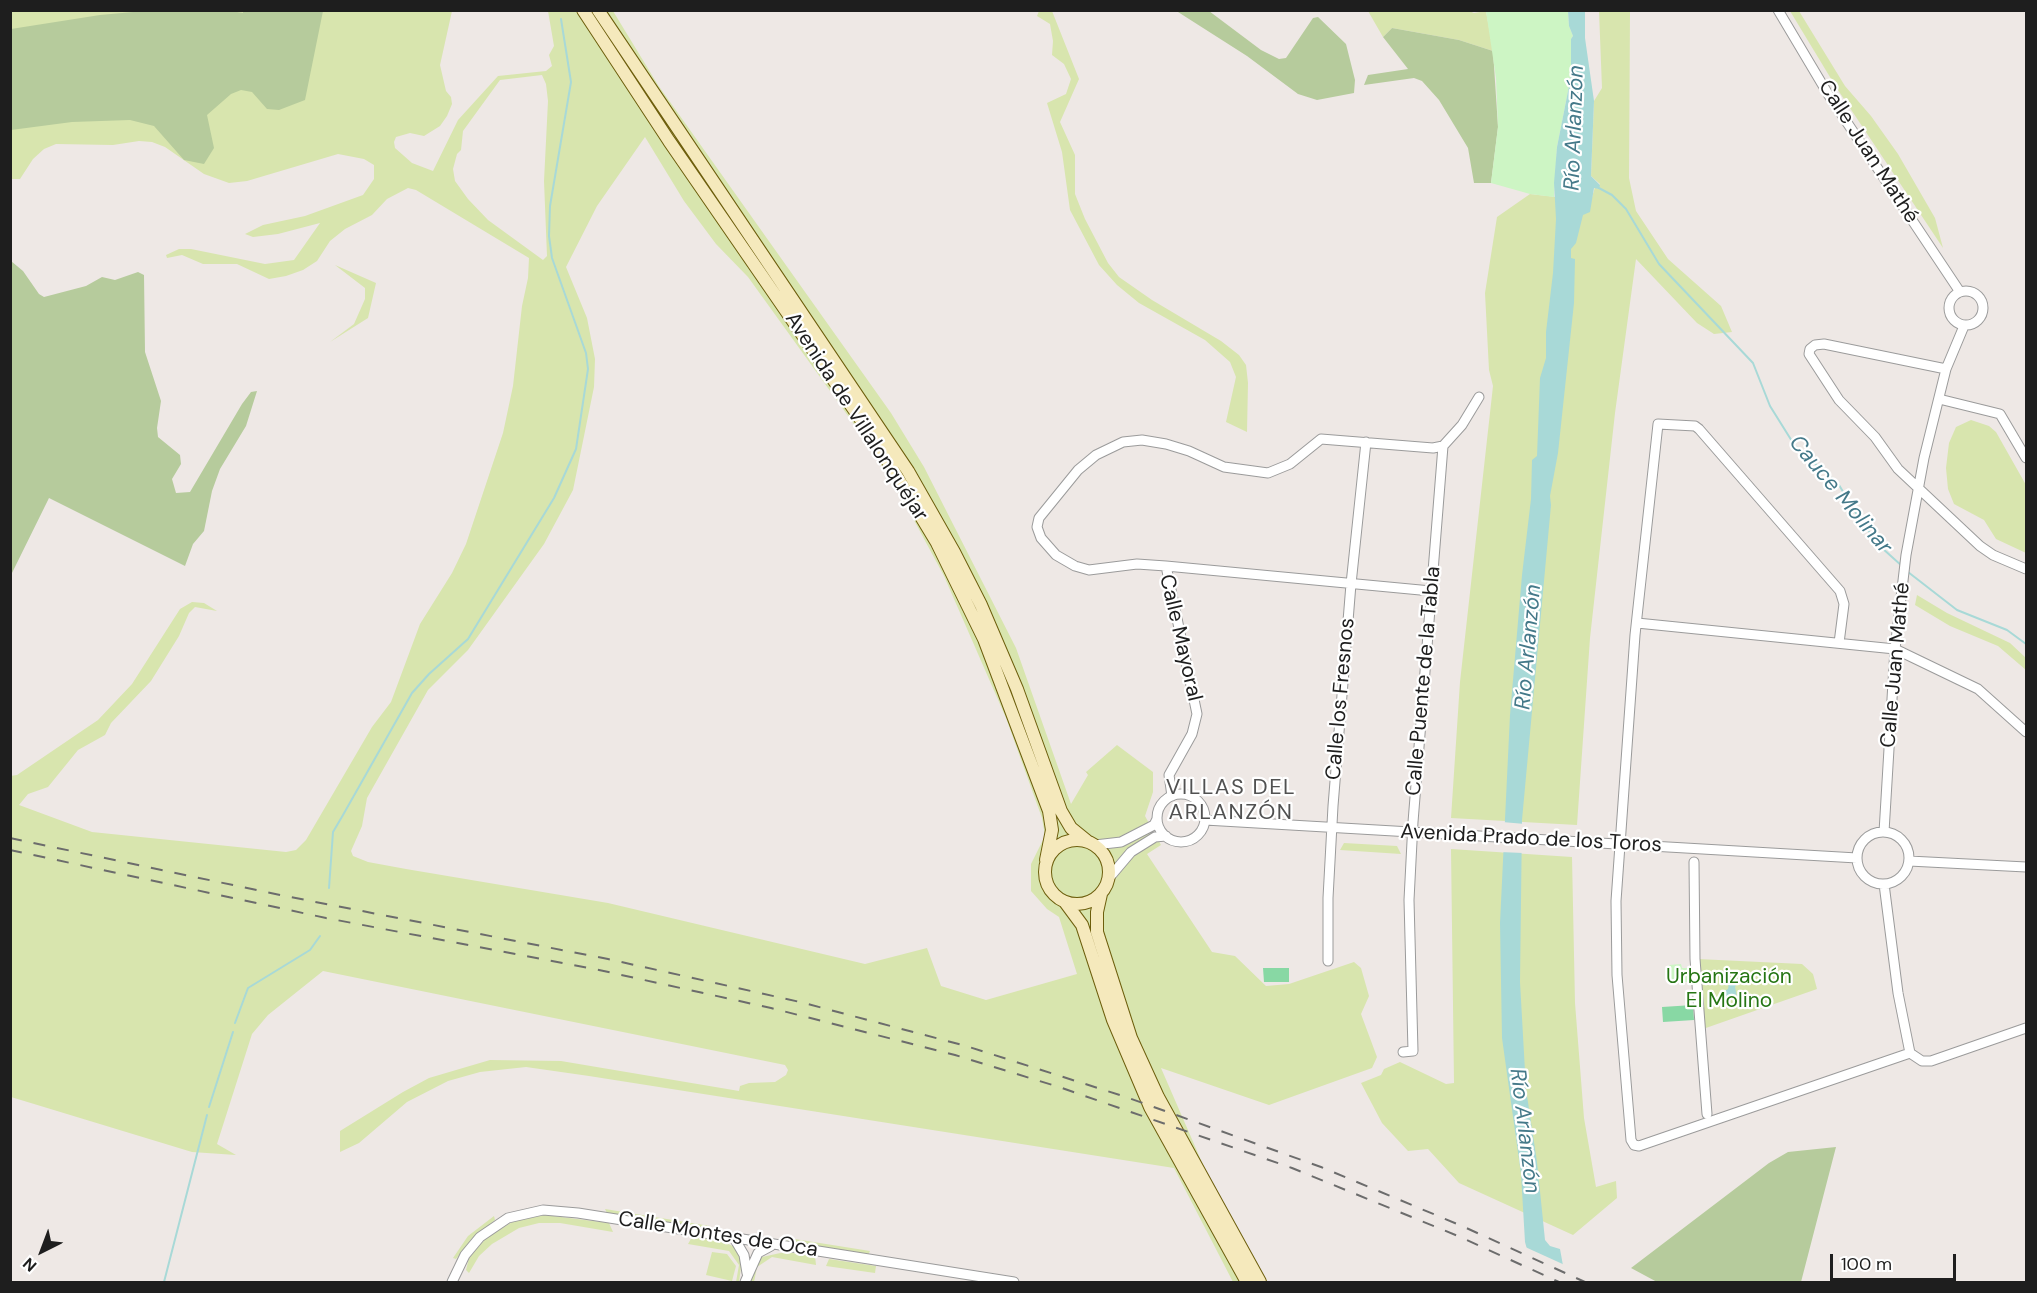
<!DOCTYPE html>
<html>
<head>
<meta charset="utf-8">
<style>
	body { margin:0 }
	#map { position:relative; width:2037px; height:1293px; overflow:hidden; background:#eee8e5; font-family:"DM Sans",sans-serif }
	canvas { display:block }
	.frame { position:absolute; inset:0; border:12px solid #1e1e1e; pointer-events:none }
	.north { position:absolute; left:12px; top:1221px; width:60px; height:60px; -webkit-text-stroke:4px #fff; paint-order:stroke; rotate:222deg; font-size:16px; font-weight:700; line-height:24px; text-align:center; color:#1e1e1e }
	.north::after { content:''; display:block; margin:auto; width:21px; height:27px; background:#1e1e1e; clip-path:polygon(50% 0,100% 100%,50% 72%,0 100%) }
	.scale { position:absolute; left:1830px; top:1254px; width:126px; height:27px; box-sizing:border-box; border:3px solid #1e1e1e; border-top:0; padding-left:8px; font-size:18px; line-height:21px; white-space:nowrap; color:#1e1e1e; -webkit-text-stroke:4px #fff; paint-order:stroke }
</style>
</head>
<body>
<div id="map">
<canvas width="2037" height="1293"></canvas>
<div class="frame"></div>
<div class="north">N</div>
<div class="scale">100 m</div>
</div>
<script>
const ctx = document.querySelector('canvas').getContext('2d');
ctx.lineJoin = 'round';
function fill(path, color) { ctx.fillStyle = color; ctx.fill(path, 'evenodd'); }
const shape = rows => new Path2D(rows.map(r => 'M' + r).join(''));
function stroke(path, color, width, dash) { ctx.strokeStyle = color; ctx.lineWidth = width; ctx.lineCap = dash ? 'butt' : 'round'; ctx.setLineDash(dash || []); ctx.stroke(path); }
function drawText(font, color, halo, rows, align = 'center') {
  ctx.font = font + ' "DM Sans",sans-serif'; ctx.lineWidth = 4.5; ctx.setLineDash([]); ctx.textBaseline = 'middle'; ctx.strokeStyle = halo; ctx.fillStyle = color; for (const [text, x, y, turn = 0] of rows) {
    ctx.save(); ctx.translate(x, y); ctx.rotate((+turn || 0) * Math.PI / 180); ctx.textAlign = isNaN(turn) ? turn : align; if (halo) ctx.strokeText(text, 0, 0); ctx.fillText(text, 0, 0); ctx.restore();
  }
}
fill(shape([
	[1467,10,1474,13,1486,11,1493,51,1459,40,1392,28,1383,37,1368,11],
	[11,11,452,11,440,65,446,91,451,97,452,104,447,116,440,126,424,136,410,133,396,137,394,142,395,148,412,163,433,171,458,120,498,76,546,71,552,66,549,55,554,46,548,11,613,11,658,85,891,413,924,467,1016,648,1071,804,1088,775,1086,772,1117,745,1153,772,1153,792,1145,816,1161,845,1147,854,1212,952,1235,956,1266,986,1289,984,1354,962,1361,968,1369,996,1361,1014,1377,1057,1372,1068,1269,1105,1161,1068,1254,1282,1189,1171,1177,1169,1240,1282,1233,1282,1174,1168,589,1076,526,1067,480,1072,448,1081,407,1102,359,1143,340,1152,340,1131,403,1092,429,1078,490,1060,561,1061,739,1091,740,1086,749,1083,775,1082,786,1075,788,1070,785,1065,323,971,268,1015,252,1034,217,1144,236,1155,192,1152,11,1097,10,776,17,775,98,720,132,684,180,609,192,602,204,603,217,611,195,607,189,613,179,636,151,681,111,723,105,735,78,750,48,787,28,794,19,805,92,832,286,852,296,850,306,840,372,727,391,702,420,624,452,573,466,544,503,433,513,386,522,306,528,278,529,258,416,190,408,188,387,199,372,215,345,229,330,241,317,261,303,270,286,276,269,279,237,264,203,264,182,255,167,258,166,255,179,249,191,249,265,264,294,260,320,223,278,234,253,237,245,234,263,225,305,216,363,195,374,179,374,165,364,159,338,154,247,181,229,183,204,174,165,147,152,142,139,141,113,145,56,144,44,149,33,159,20,179,11,179],
	[542,75,546,84,548,101,544,181,547,256,543,260,488,220,468,199,455,181,453,169,457,154,461,150,463,131,500,80],
	[645,137,684,201,716,244,748,277,869,445,908,509,944,576,1006,718,1042,818,1045,836,1031,864,1031,891,1047,909,1059,917,1077,974,986,1000,941,986,927,948,865,964,608,903,406,869,368,862,353,856,351,851,362,826,367,798,428,690,468,650,544,544,573,490,594,387,595,359,587,318,566,267,597,206],
	[1039,11,1052,11,1079,79,1060,122,1075,155,1075,194,1085,219,1108,263,1119,277,1152,300,1221,341,1239,355,1246,365,1248,383,1247,432,1226,422,1236,377,1230,362,1205,340,1139,303,1117,285,1099,265,1070,210,1062,152,1047,103,1066,94,1071,79,1064,64,1052,55,1053,41,1050,24,1037,16],
	[1599,11,1630,11,1629,178,1636,211,1668,259,1721,306,1732,332,1714,334,1697,323,1636,259,1615,413,1590,638,1577,825,1451,818,1460,682,1493,386,1489,370,1485,293,1497,217,1530,194,1591,201,1595,187,1598,189,1600,184,1591,176,1594,101,1602,88],
	[1790,11,1799,11,1845,86,1871,116,1898,154,1935,218,1943,248,1836,87],
	[335,265,376,283,368,318,330,342,354,324,365,299,365,288],
	[1971,420,1989,426,1996,432,2026,485,2026,553,1996,539,1984,520,1954,504,1948,489,1946,468,1949,443,1956,427],
	[1917,595,1947,613,2010,643,2026,658,2026,670,1998,646,1950,626,1915,605],
	[1344,843,1397,846,1401,854,1340,850],
	[1451,849,1572,857,1575,1003,1584,1118,1596,1187,1616,1181,1617,1198,1573,1235,1459,1183,1428,1149,1408,1151,1382,1123,1361,1083,1381,1075,1384,1069,1400,1062,1446,1084,1454,1083],
	[1698,959,1802,964,1813,974,1817,989,1703,1029],
	[605,1209,710,1226,706,1229,607,1213],
	[545,1215,609,1223,613,1232,560,1223,539,1223,519,1228,492,1244,479,1256,469,1273,466,1270,469,1258,487,1237,514,1221],
	[494,1216,495,1220,472,1239,456,1259,453,1258,468,1236],
	[692,1237,724,1242,735,1247,742,1260,739,1282,736,1282,739,1265,729,1251,688,1244],
	[782,1237,870,1251,868,1255,784,1241],
	[712,1252,727,1254,736,1266,732,1281,706,1275],
	[785,1252,815,1256,816,1265,772,1257,757,1267,754,1282,750,1282,758,1261,762,1257],
	[829,1259,876,1266,875,1273,826,1266]
]), '#d8e5ae');
fill(shape([
	[225,10,243,13,243,11,323,11,305,100,279,110,267,109,252,92,241,90,231,94,207,115,214,148,204,164,184,160,154,126,130,120,72,122,11,130,11,29,100,15,155,10],
	[1171,11,1209,11,1261,50,1279,59,1286,58,1313,18,1318,17,1346,44,1355,80,1354,93,1317,100,1298,94,1247,56,1178,12],
	[1392,28,1459,40,1493,51,1498,127,1491,183,1474,183,1468,148,1439,100,1422,81,1414,78,1364,85,1368,75,1408,69,1383,37],
	[11,261,23,271,39,294,44,297,86,286,102,277,115,280,138,272,144,275,145,352,161,401,157,428,158,437,180,455,181,464,172,479,176,493,190,492,242,404,251,392,257,391,246,426,220,469,212,491,204,531,193,544,185,566,49,498,11,575],
	[1836,1147,1801,1282,1657,1282,1631,1268,1769,1163,1788,1152]
]), '#b6cb9c');
fill(shape([
	[1486,11,1568,11,1569,26,1573,36,1571,39,1571,76,1557,147,1554,197,1530,194,1491,183,1498,127,1496,78],
	[1681,964,1682,968,1688,968,1689,982,1681,982,1680,977,1669,981,1669,965]
]), '#cdf5c4');
fill(shape([
	[1263,968,1289,968,1289,982,1264,982],
	[1693,1005,1694,1020,1663,1022,1662,1007]
]), '#88d8a4');
fill(shape([
	[1568,11,1585,11,1585,38,1594,101,1591,176,1600,185,1599,189,1594,188,1590,212,1583,215,1576,243,1571,249,1571,258,1575,259,1574,303,1558,453,1550,496,1551,505,1522,820,1520,982,1526,1089,1537,1162,1545,1240,1550,1246,1560,1249,1566,1282,1536,1282,1525,1242,1521,1174,1502,1038,1500,923,1510,715,1522,575,1531,499,1532,460,1537,456,1540,378,1546,358,1546,332,1553,273,1556,219,1554,183,1557,147,1571,76,1571,39,1573,36,1569,26],
	[1734,976,1739,980,1735,987,1737,997,1726,1002,1721,993,1728,989,1730,978]
]), '#a8d9d7');
fill(shape([
	[1502,822,1525,824,1523,853,1500,852],
	[1523,1246,1567,1266,1569,1282,1533,1282]
]), '#eee8e5');
stroke(shape([
	[1597,187,1612,195,1626,209,1659,264,1753,363,1770,406,1795,446,1839,485,1862,523,1882,548,1902,566],
	[1908,572,1957,610,2007,630,2026,644],
	[329,888,333,832,343,815,412,693,429,674,468,639,554,498,576,449,588,369,586,353,552,258,549,236,550,206,571,82,561,19],
	[235,1023,248,988,310,950,320,936],
	[209,1107,233,1032],
	[164,1282,207,1115]
]), '#a8d9d7', 2);
const street = shape([
	[1778,10,1828,94,1960,292],
	'1949 308a17 17 0 1 1 34 0a17 17 0 1 1-34 0Z',
	[1946,369,1824,344,1815,345,1810,349,1809,354,1839,400,1875,437,1898,469,1980,546,1993,555,2026,569],
	[1939,399,2000,414,2026,458],
	[1166,566,1431,591],
	[1637,623,1895,649,1978,689,2026,732],
	[1839,643,1844,604,1840,591,1699,429,1695,426,1658,424,1635,635,1616,901,1617,975,1631,1140,1634,1145,1639,1146,1910,1053],
	'1157 818a24 24 0 1 1 48 0a24 24 0 1 1-48 0Z',
	[1172,796,1169,775,1192,734,1197,714,1166,566,1137,564,1089,570,1075,566,1056,555,1041,538,1037,527,1039,518,1078,470,1096,455,1123,442,1142,440,1166,444,1189,451,1224,467,1268,473,1290,464,1321,439,1433,448,1443,446,1462,425,1479,397],
	[1205,820,1857,858],
	[1884,832,1895,649,1906,555,1924,458,1946,369,1964,326],
	'1857 858a26 26 0 1 1 52 0a26 26 0 1 1-52 0Z',
	[1095,845,1121,842,1154,825,1157,819],
	[1909,861,2026,867],
	[1694,862,1695,959,1707,1114],
	[1109,878,1131,852,1155,837,1166,836],
	[1884,884,1898,993,1910,1053,1922,1061,1931,1061,2026,1028],
	[1328,961,1328,898,1333,806,1351,584,1366,442],
	[1403,1052,1413,1051,1409,900,1413,822,1443,446],
	[734,1238,744,1255,747,1273],
	[452,1282,465,1255,480,1237,508,1218,543,1210,578,1213,1014,1282],
	[745,1282,758,1253,771,1246]
]);
const secondary = shape([
	[583,10,669,141,873,437,937,543,984,639,1049,811,1052,830,1046,860],
	[598,10,908,471,954,552,981,605,1017,689,1061,811,1071,828,1087,841],
	'1045 872a32 32 0 1 1 64 0a32 32 0 1 1-64 0Z',
	[1101,894,1097,912,1097,932,1131,1038,1158,1097,1260,1282],
	[1065,902,1082,925,1113,1020,1150,1107,1247,1282]
]);
stroke(street, '#9b9b9b', 11);
stroke(secondary, '#6d5e0c', 14);
stroke(street, '#fff', 9);
stroke(secondary, '#f5e9bc', 12);
stroke(shape([
	[10,838,280,895,608,959,800,1002,966,1046,1126,1097,1321,1167,1462,1226,1585,1282],
	[10,850,326,918,599,970,771,1008,955,1055,1059,1087,1292,1168,1458,1236,1559,1282]
]), '#6c6c6c', 2, [12, 12]);
drawText('21px', '#1e1e1e', '#fff', [
	["Calle Juan Mathé",1868,152,57],
	["Avenida de Villalonquéjar",856,417,57],
	["Calle Mayoral",1180,638,77],
	["Calle Juan Mathé",1896,665,-85],
	["Calle Puente de la Tabla",1424,681,-85],
	["Calle los Fresnos",1341,699,-85],
	["Avenida Prado de los Toros",1531,839,3],
	["Calle Montes de Oca",718,1235,9]
]);
drawText('21px', '#257513', '#fff', [
	["Urbanización",1729,977],
	["El Molino",1729,1001]
]);
drawText('italic 22px', '#447989', '#fff', [
	["Río Arlanzón",1575,128,-88],
	["Cauce Molinar",1840,495,50],
	["Río Arlanzón",1529,647,-85],
	["Río Arlanzón",1524,1131,83]
]);
ctx.letterSpacing = '1.5px';
drawText('22px', '#515151', '#fff', [
	["VILLAS DEL",1231,788],
	["ARLANZÓN",1231,813]
]);
ctx.letterSpacing = '0px';
</script>
</body>
</html>
